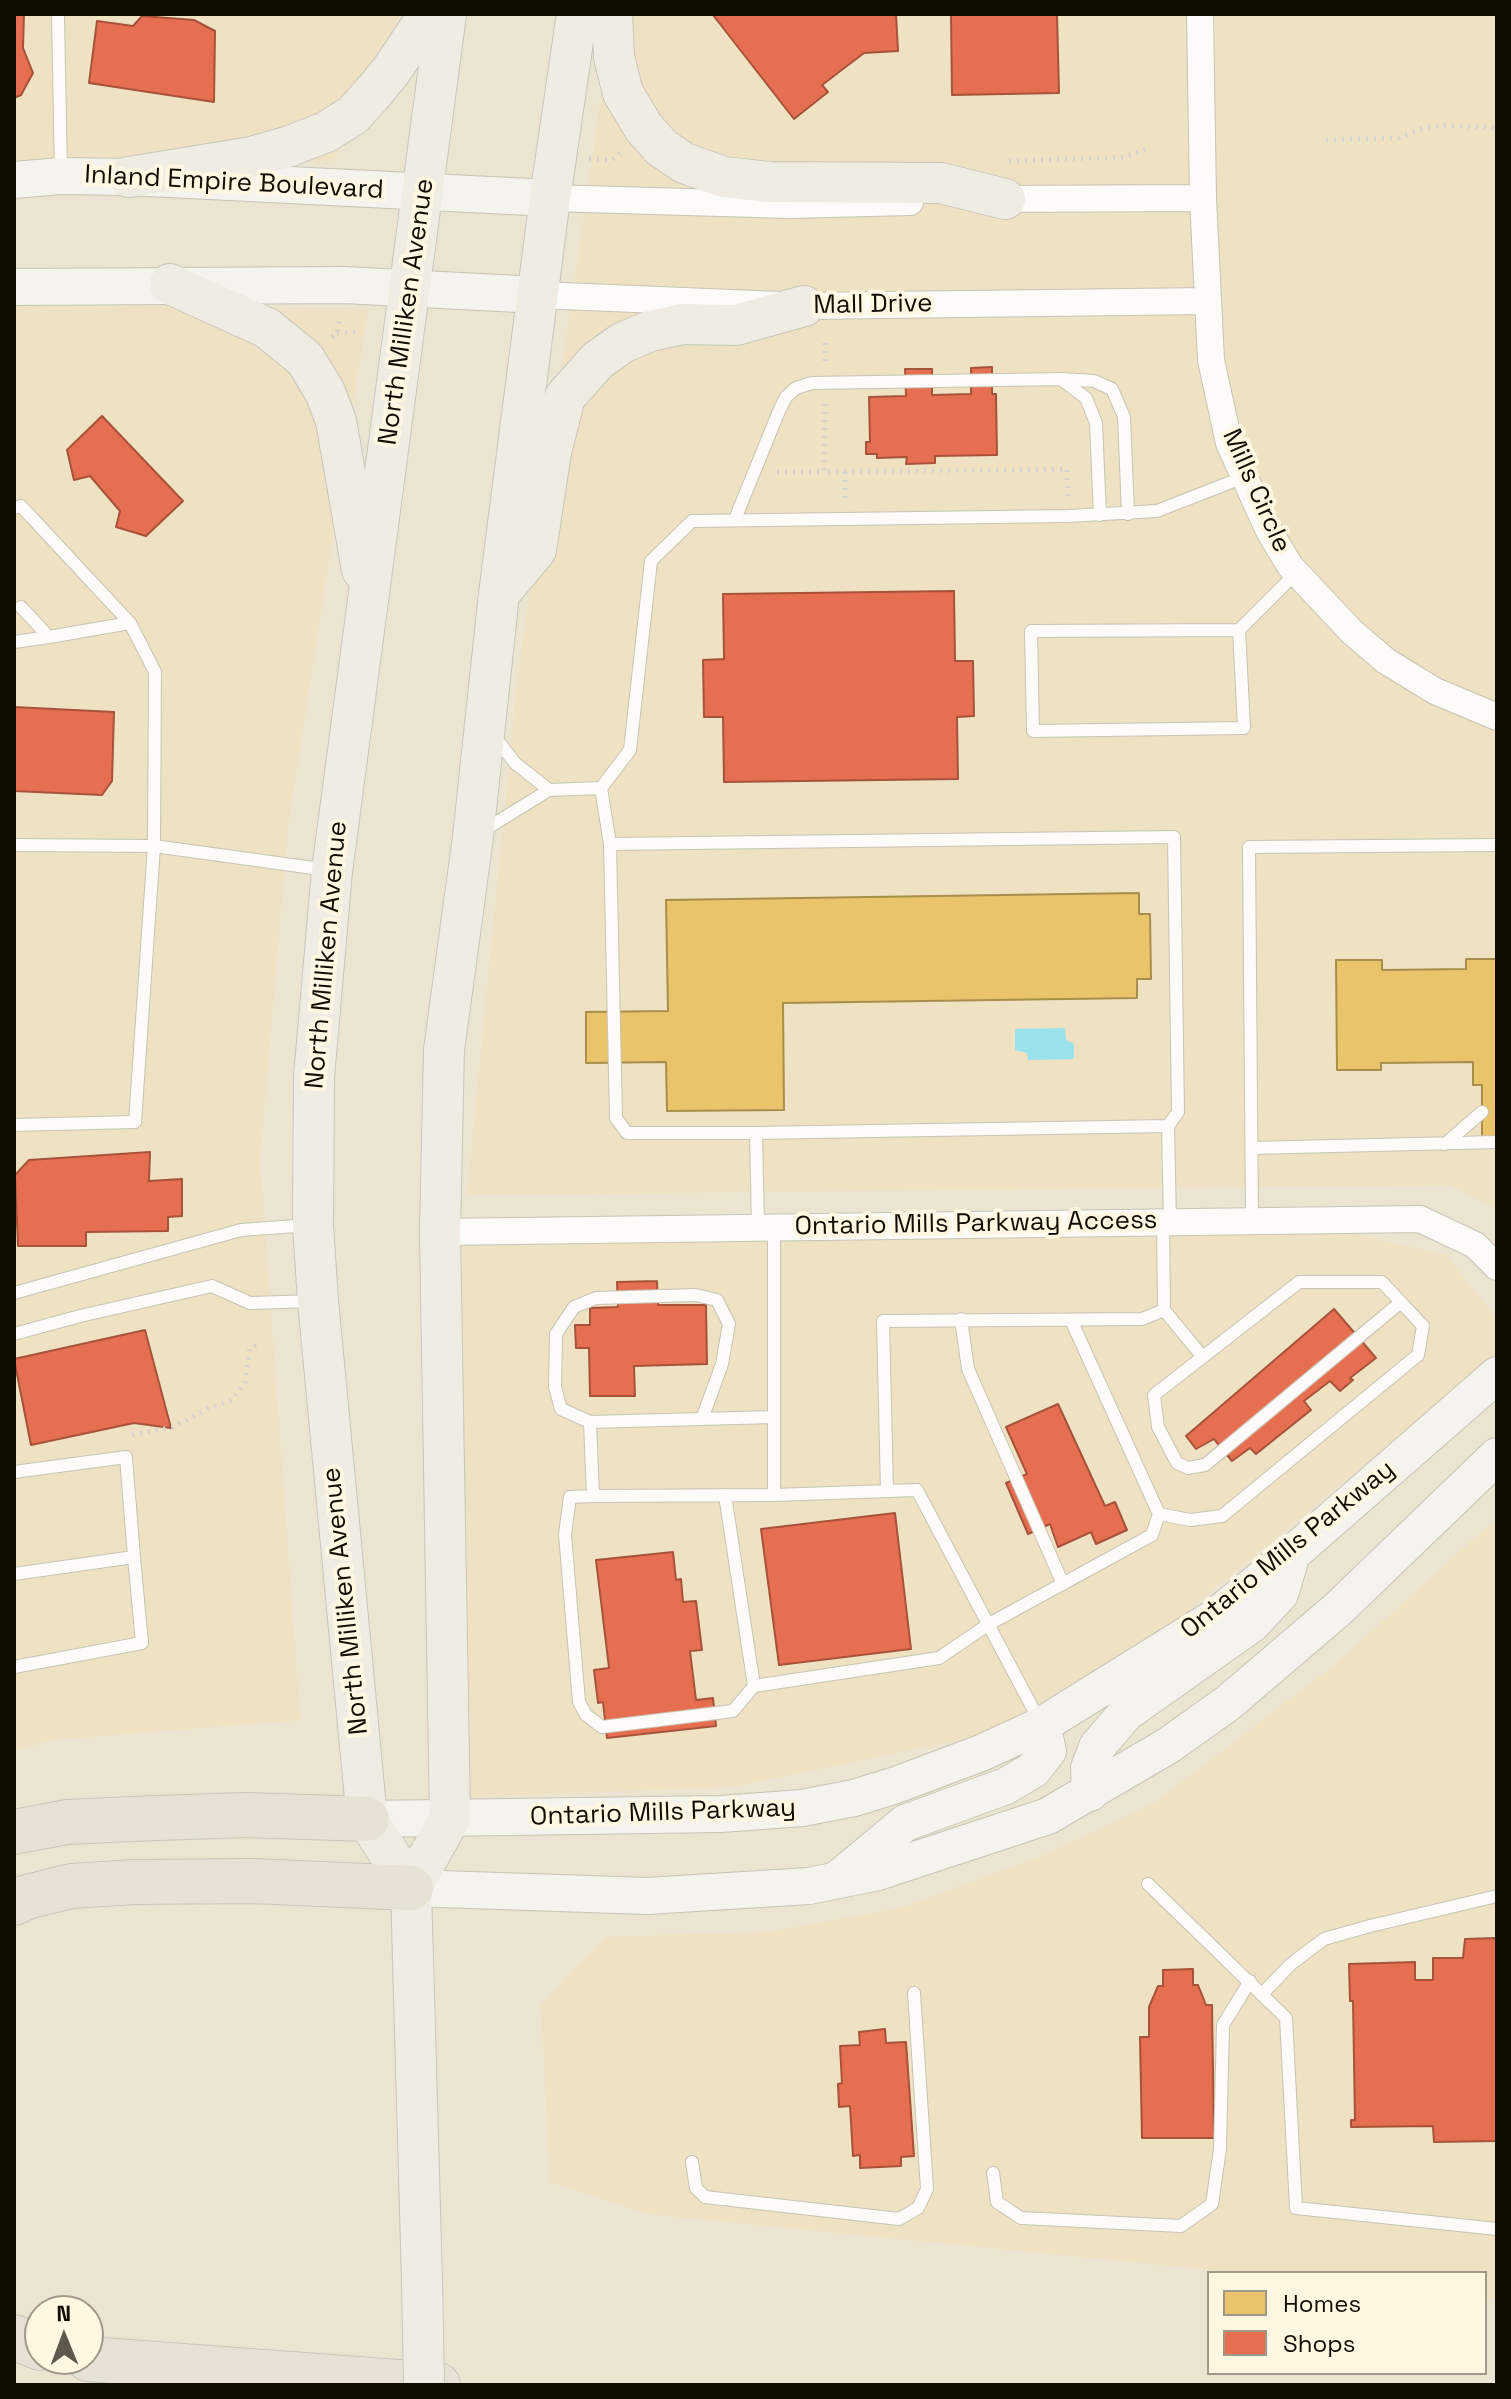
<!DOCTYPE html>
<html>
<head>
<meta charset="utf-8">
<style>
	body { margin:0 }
	#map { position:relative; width:1511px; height:2399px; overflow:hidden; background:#ebe4d1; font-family:"Space Grotesk",sans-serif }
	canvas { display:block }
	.frame { position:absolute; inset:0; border:16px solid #110d03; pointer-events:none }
	.legend { position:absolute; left:1207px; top:2271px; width:280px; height:104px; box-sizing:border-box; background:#fff7e2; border:2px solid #a09989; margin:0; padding:10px 14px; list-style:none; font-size:24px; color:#110d03 }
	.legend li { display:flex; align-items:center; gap:16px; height:40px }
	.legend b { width:40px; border:2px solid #a09989 }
	.north { position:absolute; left:24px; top:2295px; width:80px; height:80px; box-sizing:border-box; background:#fff7e2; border:2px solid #a09989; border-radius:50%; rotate:359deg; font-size:22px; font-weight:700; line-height:32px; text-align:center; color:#110d03 }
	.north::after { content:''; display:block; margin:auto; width:28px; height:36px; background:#5d584b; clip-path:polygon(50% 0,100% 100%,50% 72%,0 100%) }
</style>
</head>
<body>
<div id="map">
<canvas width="1511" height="2399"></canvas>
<div class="frame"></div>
<ul class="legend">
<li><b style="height:22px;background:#e9c46a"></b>Homes</li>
<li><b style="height:22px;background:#e76f51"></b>Shops</li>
</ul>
<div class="north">N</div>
</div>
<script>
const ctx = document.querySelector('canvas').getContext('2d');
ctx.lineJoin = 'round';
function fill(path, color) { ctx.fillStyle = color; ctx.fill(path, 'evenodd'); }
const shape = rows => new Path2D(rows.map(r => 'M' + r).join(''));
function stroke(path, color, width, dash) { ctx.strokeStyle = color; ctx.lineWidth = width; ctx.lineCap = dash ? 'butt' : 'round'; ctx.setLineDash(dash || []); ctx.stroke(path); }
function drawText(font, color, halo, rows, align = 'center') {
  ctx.font = font + ' "Space Grotesk",sans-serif'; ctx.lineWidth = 8; ctx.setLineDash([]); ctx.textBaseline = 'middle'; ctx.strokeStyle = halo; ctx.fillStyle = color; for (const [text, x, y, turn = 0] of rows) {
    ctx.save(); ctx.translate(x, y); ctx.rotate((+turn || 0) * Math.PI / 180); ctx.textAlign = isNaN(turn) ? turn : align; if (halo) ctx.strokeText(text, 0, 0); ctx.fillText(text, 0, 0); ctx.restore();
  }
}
fill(shape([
	[14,14,400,14,334,161,14,161],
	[613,14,1497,14,1497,1210,1450,1185,467,1195,517,681],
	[14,306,368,309,288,826,260,1160,300,1720,52,1740,14,1751],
	[1348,1232,1446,1255,1497,1319,1497,1355,1180,1617,989,1734,732,1787,470,1797,457,1243],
	[1497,1518,1497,2298,1485,2297,1485,2273,1243,2273,647,2214,550,2182,541,2004,606,1937,768,1932,901,1908,1047,1854,1154,1803,1331,1668]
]), '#eee2c2');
fill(shape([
	[1065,1028,1066,1040,1074,1044,1074,1059,1028,1060,1027,1053,1015,1050,1015,1029]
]), '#9ae2ec');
const homes = shape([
	[1139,893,1139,914,1150,914,1151,979,1137,979,1137,998,783,1003,784,1110,667,1111,666,1062,586,1063,586,1012,668,1011,666,900,1139,893],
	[1466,959,1497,959,1497,1138,1482,1138,1482,1085,1473,1085,1473,1062,1381,1063,1381,1070,1337,1070,1336,960,1382,960,1382,970,1466,969,1466,959]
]);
fill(homes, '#e9c46a');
stroke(homes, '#a88d4b', 2);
const shops = shape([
	[14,14,24,14,23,48,33,73,21,95,14,98,14,14],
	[896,14,898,51,864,53,822,85,828,92,794,119,713,15,896,14],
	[951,14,1057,14,1059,93,952,95,951,14],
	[142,16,194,20,215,31,214,102,89,83,97,21,133,26,142,16],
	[992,367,992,394,996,394,997,455,935,456,935,463,906,464,907,457,877,458,877,454,866,454,866,442,870,442,869,397,906,396,905,369,932,369,932,395,971,394,971,368,992,367],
	[102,416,183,501,146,536,116,527,120,511,90,476,74,480,67,450,102,416],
	[954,591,955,661,973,661,974,716,957,717,958,779,724,782,723,717,704,717,703,660,724,659,723,594,954,591],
	[14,707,114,712,112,781,102,795,14,791,14,707],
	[150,1152,149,1181,182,1179,182,1216,168,1217,168,1231,86,1232,86,1246,18,1246,15,1175,29,1160,150,1152],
	[657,1281,658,1305,706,1305,707,1364,634,1366,635,1396,590,1396,589,1348,576,1348,575,1325,590,1325,590,1308,618,1307,617,1282,657,1281],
	[1334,1309,1376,1358,1350,1378,1353,1380,1340,1391,1330,1381,1304,1401,1311,1410,1256,1454,1250,1448,1232,1461,1214,1439,1196,1449,1186,1436,1334,1309],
	[145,1330,171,1428,134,1423,31,1445,14,1359,145,1330],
	[1058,1404,1105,1506,1115,1502,1127,1530,1096,1544,1091,1532,1058,1547,1050,1524,1028,1534,1006,1483,1027,1474,1006,1427,1058,1404],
	[895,1513,911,1649,779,1665,761,1529,895,1513],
	[673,1552,676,1580,681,1579,683,1602,696,1601,702,1650,690,1651,696,1700,713,1698,716,1726,607,1738,603,1702,598,1703,594,1670,609,1668,596,1560,673,1552],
	[1497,1938,1497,2141,1434,2142,1433,2126,1351,2127,1351,2120,1355,2120,1353,2001,1350,2001,1349,1964,1415,1962,1415,1980,1433,1980,1433,1958,1463,1958,1465,1939,1497,1938],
	[1193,1969,1193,1985,1198,1985,1206,2005,1212,2005,1214,2138,1142,2138,1140,2037,1149,2037,1149,2007,1158,1986,1163,1986,1163,1970,1193,1969],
	[885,2029,886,2043,906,2042,914,2156,901,2157,901,2166,860,2168,860,2155,853,2156,850,2106,839,2107,838,2084,842,2083,840,2046,860,2045,859,2032,885,2029]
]);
fill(shops, '#e76f51');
stroke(shops, '#a7523a', 2);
const service = shape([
	[58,14,61,175],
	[1062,380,1086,398,1096,423,1100,515],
	[14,508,21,506,130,623,155,672,154,846,14,845],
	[735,519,779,411,786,397,796,388,812,383,1062,379,1094,381,1112,389,1124,417,1128,514],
	[21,607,49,637,130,623],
	[1239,630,1244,728,1033,731,1031,631,1239,630,1296,573],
	[14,642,49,637],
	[494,736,515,763,549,790],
	[601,788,630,750,651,561,692,521,1069,516,1157,511,1244,477],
	[481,832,549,790,601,788,610,844,616,1118,627,1133,756,1133,758,1227],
	[610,844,1174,837,1178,1112,1168,1126,1170,1221],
	[14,1125,135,1122,154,846,328,870],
	[756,1133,1168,1126],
	[1445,1144,1482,1112],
	[1252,1148,1497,1142],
	[1252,1220,1249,847,1497,845],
	[774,1227,774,1495,917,1490,1040,1722],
	[14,1293,241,1230,310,1225],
	[1164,1310,1202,1356],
	[961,1319,968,1369,1063,1584],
	[14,1334,80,1316,212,1286,250,1303,314,1301],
	[774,1417,590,1422,593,1496,774,1495],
	[590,1422,561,1409,555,1387,556,1334,574,1307,596,1298,696,1295,717,1300,729,1324,722,1364,702,1419],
	[14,1472,126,1457,134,1557],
	[887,1491,883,1321,1142,1319,1164,1310,1163,1222],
	[725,1495,754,1686,939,1658,989,1624,1152,1535,1159,1514,1071,1320],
	[593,1496,570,1497,565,1534,579,1702,586,1715,602,1727,733,1711,754,1686],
	[1159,1514,1190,1520,1222,1516,1418,1355,1423,1326,1382,1282,1299,1282,1154,1395,1158,1427,1177,1463,1188,1468,1205,1465,1401,1302],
	[14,1574,134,1557,142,1643,14,1667],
	[1148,1884,1286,2018,1296,2208,1497,2229],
	[1263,1993,1291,1964,1324,1939,1370,1926,1497,1896],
	[692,2162,696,2188,705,2197,899,2219,918,2208,927,2189,914,1993],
	[993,2173,997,2202,1021,2218,1181,2226,1212,2204,1220,2149,1223,2025,1250,1981]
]);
const minor = shape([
	[1200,14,1203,198,1211,360,1229,443,1269,531,1290,566,1352,632,1386,661,1435,691,1497,717],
	[550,198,789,205,910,202],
	[989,199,1203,198],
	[538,295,804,306,1208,301],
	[440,1232,1420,1219,1475,1245,1497,1267]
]);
const secondary = shape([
	[14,180,61,176,129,177,550,198],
	[14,287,344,285,538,295],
	[1090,1793,1089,1768,1097,1747,1126,1713,1252,1624,1280,1594,1289,1564],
	[367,1819,721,1814,802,1808,854,1798,896,1785,981,1753,1042,1725,1214,1618,1292,1554,1497,1375],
	[839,1878,905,1823,1006,1786,1033,1770,1048,1751,1042,1725],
	[411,1888,647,1896,809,1886,878,1872,1048,1816,1169,1745,1228,1703,1338,1609,1497,1456]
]);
const primary = shape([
	[612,14,614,57,623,93,644,128,662,148,684,163,724,177,769,182,941,183,1005,199],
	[129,177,252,157,290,146,326,132,353,115,371,95,391,71,429,14],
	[170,284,267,328,305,359,325,392,336,421,362,570],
	[499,594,536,550,551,452,565,397,598,360,622,343,650,331,683,324,736,325,804,306],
	[411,1888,450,1818,440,1232,444,1050,473,837,499,594,550,198,577,14],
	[422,2281,411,1888,367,1819,318,1301,313,1225,314,1077,332,871,446,14]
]);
const motorway = shape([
	[14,1832,67,1822,130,1819,245,1815,367,1819],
	[14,1903,27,1897,71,1886,135,1882,253,1881,411,1888],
	[14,2337,40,2348],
	[88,2359,438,2385]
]);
stroke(service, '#c8c3b4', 14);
stroke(minor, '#c8c3b4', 28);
stroke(secondary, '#c8c3b4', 38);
stroke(primary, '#c8c5bc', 42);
stroke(motorway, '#c8c5bc', 46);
stroke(shape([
	[1326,140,1399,138,1420,129,1442,125,1497,128],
	[589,159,612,160,620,153],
	[1009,161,1126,157,1150,147],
	[337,333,359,332],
	[332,337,337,333,340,318],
	[825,343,825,362],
	[825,404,824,472,1067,469,1068,496],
	[777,472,824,472],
	[845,472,845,499],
	[132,1435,173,1427,207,1409,232,1400,245,1382,250,1348,257,1345]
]), '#d5d3cd', 5, [2, 6]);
stroke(service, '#fcfbf8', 12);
stroke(minor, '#fcfbf8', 26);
stroke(secondary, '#f6f3ee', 36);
stroke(primary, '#f0ece4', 40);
stroke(motorway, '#e8e2d6', 44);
const primaryBridge = shape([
	[422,2281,424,2385]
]);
stroke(primaryBridge, '#c8c5bc', 42, []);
stroke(primaryBridge, '#f0ece4', 40);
drawText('26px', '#110d03', '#fff7e2', [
	["Inland Empire Boulevard",234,183,3],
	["Mall Drive",873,305,-1],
	["North Milliken Avenue",407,312,-82],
	["Mills Circle",1256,491,66],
	["North Milliken Avenue",327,955,-85],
	["Ontario Mills Parkway Access",976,1224,-1],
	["Ontario Mills Parkway",1288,1550,-39],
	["North Milliken Avenue",346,1601,-96],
	["Ontario Mills Parkway",663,1813,-2]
]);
</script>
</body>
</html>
